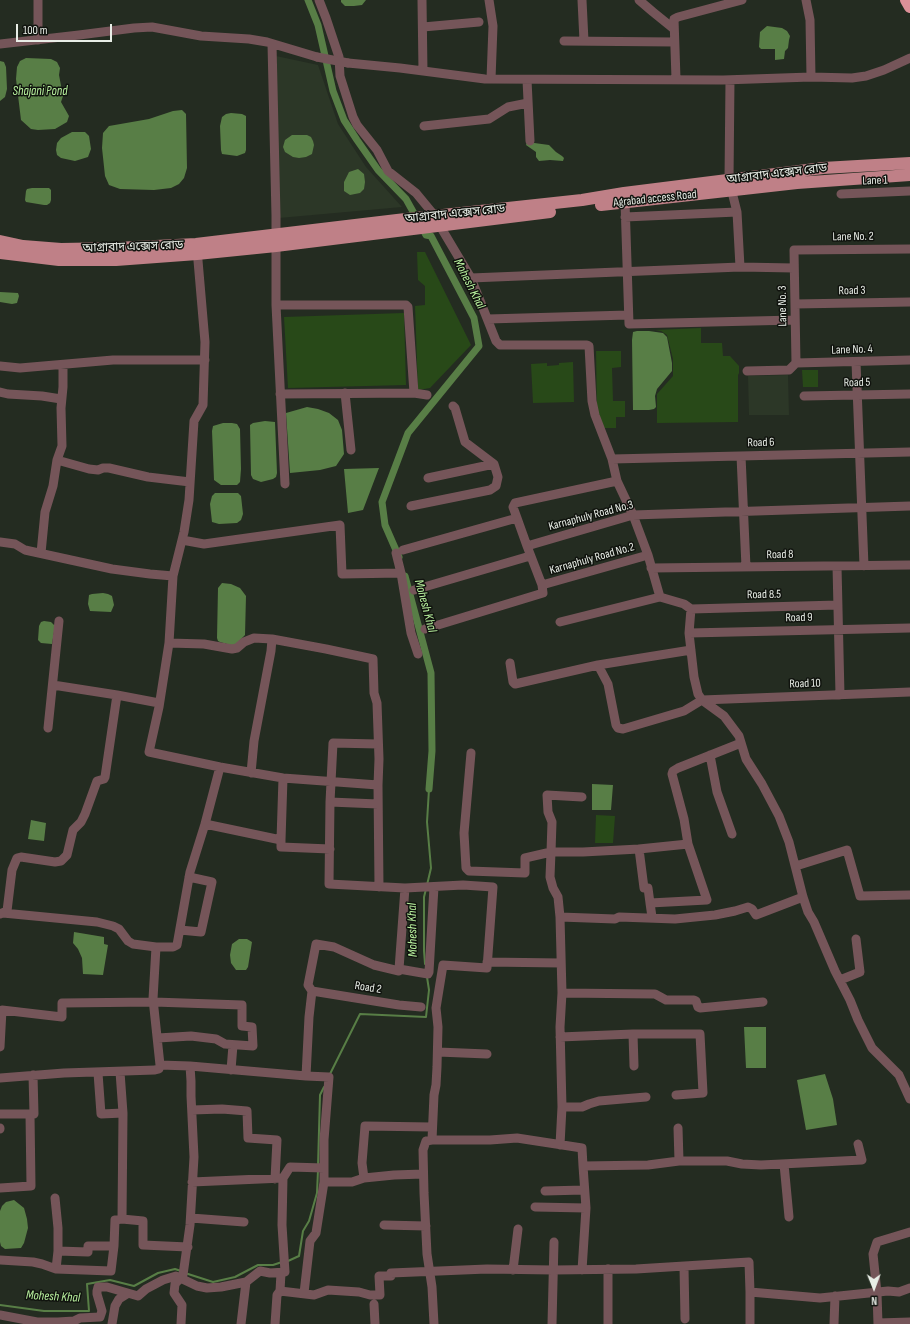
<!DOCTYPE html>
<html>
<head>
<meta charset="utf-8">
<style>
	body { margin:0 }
	#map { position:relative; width:910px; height:1324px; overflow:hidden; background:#242c21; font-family:"Sofia Sans Condensed",sans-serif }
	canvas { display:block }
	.north { position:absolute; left:854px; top:1268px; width:40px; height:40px; -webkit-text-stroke:3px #10130e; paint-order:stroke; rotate:179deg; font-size:11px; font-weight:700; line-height:16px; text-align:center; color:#e9eee7 }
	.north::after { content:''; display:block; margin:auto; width:14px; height:18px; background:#e9eee7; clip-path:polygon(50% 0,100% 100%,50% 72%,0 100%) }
	.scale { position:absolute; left:16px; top:24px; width:96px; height:18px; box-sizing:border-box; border:2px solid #e9eee7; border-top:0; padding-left:5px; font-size:12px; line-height:14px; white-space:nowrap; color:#e9eee7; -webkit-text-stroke:3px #10130e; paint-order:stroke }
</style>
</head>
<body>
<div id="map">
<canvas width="910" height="1324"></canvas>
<div class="north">N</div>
<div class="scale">100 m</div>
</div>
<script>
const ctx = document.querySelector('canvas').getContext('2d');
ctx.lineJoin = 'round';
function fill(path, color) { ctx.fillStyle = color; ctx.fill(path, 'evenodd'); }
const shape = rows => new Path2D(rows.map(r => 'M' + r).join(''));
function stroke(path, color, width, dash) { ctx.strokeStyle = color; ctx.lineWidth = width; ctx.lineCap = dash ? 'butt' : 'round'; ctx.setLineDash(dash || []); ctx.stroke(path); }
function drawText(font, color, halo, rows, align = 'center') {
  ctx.font = font + ' "Sofia Sans Condensed","Noto Sans Bengali",sans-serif'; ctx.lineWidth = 3; ctx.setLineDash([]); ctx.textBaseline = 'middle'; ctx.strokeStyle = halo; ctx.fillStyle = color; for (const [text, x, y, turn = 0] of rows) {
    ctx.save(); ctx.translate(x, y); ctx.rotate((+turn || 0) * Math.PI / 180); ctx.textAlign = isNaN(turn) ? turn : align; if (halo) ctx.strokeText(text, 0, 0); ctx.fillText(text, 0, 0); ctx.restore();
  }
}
fill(shape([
	[276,56,318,65,338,124,366,167,402,207,279,218],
	[788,375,789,415,749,415,748,376]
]), '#2c3727');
fill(shape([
	[417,252,425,252,471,345,430,388,418,390,415,306,425,305,425,286,418,280],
	[404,313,406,385,288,388,284,317],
	[701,328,701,343,722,343,723,356,730,356,739,366,739,373,738,375,738,422,657,423,657,394,673,376,673,359,667,335,661,331,655,330],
	[596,351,621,351,621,367,612,368,613,401,625,401,625,417,616,417,616,428,604,428,597,413],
	[573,362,574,402,533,403,531,364,547,363,547,366,559,365,559,363],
	[802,370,818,370,818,387,803,387],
	[596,815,615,816,613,843,595,843]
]), '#284918');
fill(shape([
	[341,0,366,0,362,5,354,6,345,6,341,2],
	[767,26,782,28,787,31,790,36,789,40,788,48,785,51,784,59,775,60,775,49,761,49,759,47,760,32],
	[26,58,51,59,57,62,60,68,59,75,63,96,61,102,69,116,67,122,55,129,38,130,31,129,21,120,16,79,17,67,20,61],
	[0,61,4,62,6,67,7,89,5,97,0,101],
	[182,110,186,114,187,168,184,178,179,184,171,188,154,190,120,189,109,185,105,176,102,148,103,133,109,126,149,119,173,111],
	[231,113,242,114,246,116,246,150,245,153,237,156,222,154,221,150,220,126,222,117,226,114],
	[72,132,85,132,89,136,91,149,88,157,75,161,61,158,57,155,56,150,57,143,61,138],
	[292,135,307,135,311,137,313,141,314,145,312,154,306,157,299,158,293,157,285,152,283,147,285,140],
	[527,142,549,145,556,152,562,156,564,158,563,161,550,160,539,161,536,157,536,152,526,145],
	[358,169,364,174,365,182,364,189,360,193,350,195,344,191,344,182,349,172],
	[32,188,49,188,51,190,51,200,50,203,47,205,44,205,26,202,25,200,26,191,27,189],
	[0,292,18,293,19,296,17,303,12,304,0,302],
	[637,331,649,331,663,333,667,337,672,363,672,371,657,389,655,396,656,407,654,409,649,410,633,410,632,340,633,332],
	[307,407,318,409,329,413,338,420,342,430,344,454,336,466,320,470,290,473,286,413],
	[265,421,275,422,277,473,276,477,273,479,261,482,253,479,251,475,250,425,253,423],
	[223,423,232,423,237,424,240,429,241,469,240,482,237,485,221,485,214,480,212,431,213,426],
	[379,468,363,510,348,513,344,469],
	[215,493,238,493,241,496,243,514,241,520,237,523,219,524,212,522,210,504,212,496],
	[222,583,231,584,240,588,246,596,245,635,234,646,220,642,218,641,217,638,218,588],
	[103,593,108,594,112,596,114,605,111,612,90,611,88,604,89,595,92,594],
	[44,621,51,622,55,626,52,644,41,643,38,640,39,626,41,622],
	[592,784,613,785,611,810,592,810],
	[31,820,46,823,44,841,28,839],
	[74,932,104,937,104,944,108,945,103,975,83,974,82,958,78,949,73,943],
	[239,939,247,939,252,942,248,967,246,970,236,970,231,963,230,955,232,944],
	[744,1027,766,1027,766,1068,746,1068],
	[825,1074,833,1099,837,1125,806,1130,797,1080],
	[14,1200,24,1208,27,1219,28,1228,24,1243,21,1248,5,1249,1,1246,0,1242,0,1211,2,1206,6,1202]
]), '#587e46');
stroke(shape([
	[427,885,431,868,427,822,429,789],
	[425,964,424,951,424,897,426,889],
	[330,1074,360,1014,426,1017,429,990,427,977],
	[318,1166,320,1095,324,1087],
	[288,1261,299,1256,303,1231,309,1221,317,1193,318,1170],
	[185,1273,213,1282,235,1277,258,1265,273,1265,282,1262],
	[0,1305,44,1311,89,1311,87,1284,110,1280,134,1286,158,1273,175,1269,181,1271]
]), '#587e46', 2);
stroke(shape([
	[308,0,318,25,333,91,344,120,357,140,378,170,406,199,426,235,431,236,474,318,479,346,408,433,382,502,385,525,399,557],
	[405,576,431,673,432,751,429,789]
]), '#587e46', 7);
stroke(shape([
	[38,0,38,40],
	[319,0,326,18,339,57,340,76,353,117,357,125,377,150,388,171,416,193,435,216,440,226,471,278,740,267],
	[422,0,423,71],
	[489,0,493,26,491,79],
	[582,0,584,41],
	[639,0,653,12,674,29],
	[806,0,810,20,811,77],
	[423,27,479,22],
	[564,41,674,42],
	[0,44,79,35,134,28,152,27,201,36,249,39,267,42,317,57],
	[272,44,276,216,276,305,406,305,408,307,414,393,280,394],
	[348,63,400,68,485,79,723,80,811,77,852,78,866,76,884,70,910,58],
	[676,79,674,19,678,17,742,0],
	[527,80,530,141],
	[730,80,729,180,737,212,740,267,794,268],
	[424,126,489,119,508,107,528,103],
	[841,194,910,191],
	[625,202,629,324,795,320],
	[625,217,737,212],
	[197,249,205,342,203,405,194,421,189,500,184,532,173,576,169,643,159,707,149,752,220,767,283,778,378,785,379,759,377,703,374,693,373,659,326,649,272,639,271,651,254,741,251,773],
	[471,278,496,341,500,345,587,345,589,346,592,401,595,415,612,459,617,481,633,515,648,555,660,597,684,604,691,609,689,633,694,677,698,694,702,700,724,716,739,736,746,759,762,784,779,816,789,842,803,897,808,912,814,922,835,971,850,1000,858,1020,872,1048,899,1075,910,1099],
	[795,304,910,302],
	[276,305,285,484],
	[488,319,628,315],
	[856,362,864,566],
	[796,363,794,250,910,249],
	[796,363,910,360],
	[0,366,20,368,113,360,205,360],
	[747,371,789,370,796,363],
	[0,392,8,394,42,396,61,399],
	[345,393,351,450],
	[414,393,427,395],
	[804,396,910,394],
	[741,456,746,567],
	[612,459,910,452],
	[57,460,89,469,98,470,103,468,109,468,148,477,190,482],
	[428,478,494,464],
	[411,506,490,490,496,486,498,477,494,464,465,442,455,408,453,406],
	[517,518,513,507,515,503,617,481],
	[182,540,204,544,340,525,342,574,401,573],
	[0,542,15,544,25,550,112,569,150,574,173,576],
	[403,550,517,518,527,546],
	[41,553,45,512,53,486,57,460,62,446,61,408,63,387,63,365],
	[396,553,401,573,411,633,418,654],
	[837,566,840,695],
	[651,568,910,565],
	[542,585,648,555],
	[414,590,530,556],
	[691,609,838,605],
	[560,622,660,597],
	[425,629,543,593,542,585,527,546,633,515,910,506],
	[689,633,910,628],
	[169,643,204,644,232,649,237,648,244,642,254,638,272,639],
	[691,650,598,665,608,684,616,725,618,728,623,729,684,711,702,700,910,692],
	[510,663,513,682,515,684,598,665],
	[53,685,117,695,159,703],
	[48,728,59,621],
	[378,744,333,743,330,802,329,884,405,888,463,885,493,887,487,968,443,965,436,1008,438,1027,437,1067,436,1085,434,1095,432,1140],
	[471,753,464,833,466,868,469,871,525,873,525,858,551,852,552,822,548,812,547,795,582,797],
	[710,755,717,792,732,834],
	[378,785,379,887],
	[330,802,378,804],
	[205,824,220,767],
	[281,840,283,778],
	[639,849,644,888,648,888,650,903],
	[796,866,847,850,860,896,910,895],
	[405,888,399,969,428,974,429,972,434,887],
	[3,913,97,922,113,926,119,929,128,941,133,944,156,947,153,999,160,1065,190,1066,191,1081,191,1096,194,1157,190,1225,183,1275,175,1284,174,1293,182,1305,181,1324],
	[0,914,7,911,12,870,17,858,21,857,55,862,61,861,67,855,73,830,81,822,85,814,97,781,104,779,105,777,117,695],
	[560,917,615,919,619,917,675,919,715,915,735,911,748,907,752,909,756,915,803,897],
	[652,917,650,903,707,900,688,844],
	[180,930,201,932,212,882,189,877],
	[156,947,173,947,177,945,190,872,205,824,281,840,281,847,330,849],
	[487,962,561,963],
	[840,980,860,972,856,939],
	[312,991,399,1005,421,1007],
	[562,993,655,994,666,1000,694,1000,696,1001,698,1007,700,1008,763,1002],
	[633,1034,634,1066],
	[560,1037,633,1034,700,1034,703,1093,676,1095],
	[0,1047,2,1010,62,1017,62,1003,154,1002,242,1005,242,1026,252,1027,253,1046,225,1044,216,1039,191,1036,158,1038],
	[438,1052,487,1054],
	[190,1066,306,1076],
	[231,1070,233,1045],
	[120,1072,123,1113],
	[98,1073,101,1114,123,1113,122,1219,143,1221,143,1245,188,1247],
	[0,1078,64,1073,155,1070,159,1069,160,1065],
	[562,1107,582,1107,589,1104,599,1101,646,1097],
	[192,1110,222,1109,247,1111,248,1138,277,1140,275,1179],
	[0,1114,34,1114,33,1075],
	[0,1128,0,1129],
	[560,1145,562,1107,560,1027,562,993,560,917,558,897,553,888,550,877,551,852,583,852,639,849,688,844,684,819,672,774,673,771,678,768,741,743],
	[679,1161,727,1161,742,1164,761,1165,862,1160,858,1144],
	[784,1164,789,1217],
	[283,1178,290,1167,324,1168],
	[364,1178,362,1163,365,1126,432,1127],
	[324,1182,324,1140,329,1077,306,1076,309,1017,312,991,308,985,316,944,334,947,374,965,399,971,399,969],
	[0,1188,31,1186,30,1114],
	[545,1191,584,1190],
	[55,1198,58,1228,58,1251],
	[535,1207,586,1208],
	[191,1218,244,1222],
	[384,1225,426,1226],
	[114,1246,115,1220,122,1219],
	[0,1260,33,1262,42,1264,56,1269,58,1251,88,1252,88,1246,114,1246,111,1271,56,1269],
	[684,1267,685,1319],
	[513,1270,518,1229],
	[582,1270,586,1208,583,1166,648,1165,679,1161,678,1128],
	[281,1273,280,1291,314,1295,328,1290,359,1292,370,1295,380,1295,379,1276,391,1276,391,1273,487,1269,553,1270,636,1269,749,1262,750,1292,820,1298,888,1291,899,1292,910,1288],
	[304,1293,310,1241,316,1233,324,1182,352,1182,364,1178,394,1175,423,1174],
	[374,1304,375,1324],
	[0,1315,37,1322,58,1322,74,1321,80,1318,100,1317,102,1311,97,1294,97,1291,98,1287,107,1287,138,1296,146,1289,163,1280,176,1276,197,1286,207,1288,221,1287,246,1282,260,1271,270,1273,285,1272,282,1225,283,1178,192,1182],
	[878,1323,910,1322],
	[112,1324,115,1306,119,1299,127,1294],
	[241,1324,246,1282],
	[275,1324,277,1295,280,1291],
	[434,1324,432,1287,427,1254,424,1193,423,1150,426,1141,432,1140,490,1140,517,1138,582,1148,583,1166],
	[552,1324,554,1242],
	[608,1324,608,1269],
	[750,1324,750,1292],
	[834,1324,835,1296],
	[878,1324,877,1293,873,1254,877,1242,910,1232]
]), '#755559', 9);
stroke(shape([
	[601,205,797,183,910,175],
	[0,241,23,246,61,249,116,248,196,244,397,220,582,200,624,193,823,168,910,163],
	[0,253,59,260,116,260,197,254,276,246,550,212]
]), '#bf8087', 12);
stroke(shape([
	[906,0,910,7]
]), '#dd9099', 12);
stroke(shape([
	[317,57,348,63]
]), '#755559', 9);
drawText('12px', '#e9eee7', '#10130e', [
	["আগ্রাবাদ এক্সেস রোড",777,174,-7],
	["Lane 1",875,181,-2],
	["Agrabad access Road",655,199,-6],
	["আগ্রাবাদ এক্সেস রোড",455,214,-6],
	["Lane No. 2",853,237,-1],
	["আগ্রাবাদ এক্সেস রোড",133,247,-2],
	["Road 3",852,291,-1],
	["Lane No. 3",783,306,-91],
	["Lane No. 4",852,350,-2],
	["Road 5",857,383,-1],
	["Road 6",761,443,-1],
	["Karnaphuly Road No.3",591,516,-15],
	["Road 8",780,555,-1],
	["Karnaphuly Road No.2",592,559,-16],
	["Road 8.5",764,595,-1],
	["Road 9",799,618,-1],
	["Road 10",805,684,-2],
	["Road 2",368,988,9]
]);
drawText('italic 13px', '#b9f29f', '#10130e', [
	["Shajani Pond",40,92],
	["Mohesh Khal",469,284,63],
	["Mohesh Khal",425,606,75],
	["Mohesh Khal",413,930,-91],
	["Mohesh Khal",53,1297,3]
]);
</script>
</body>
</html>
